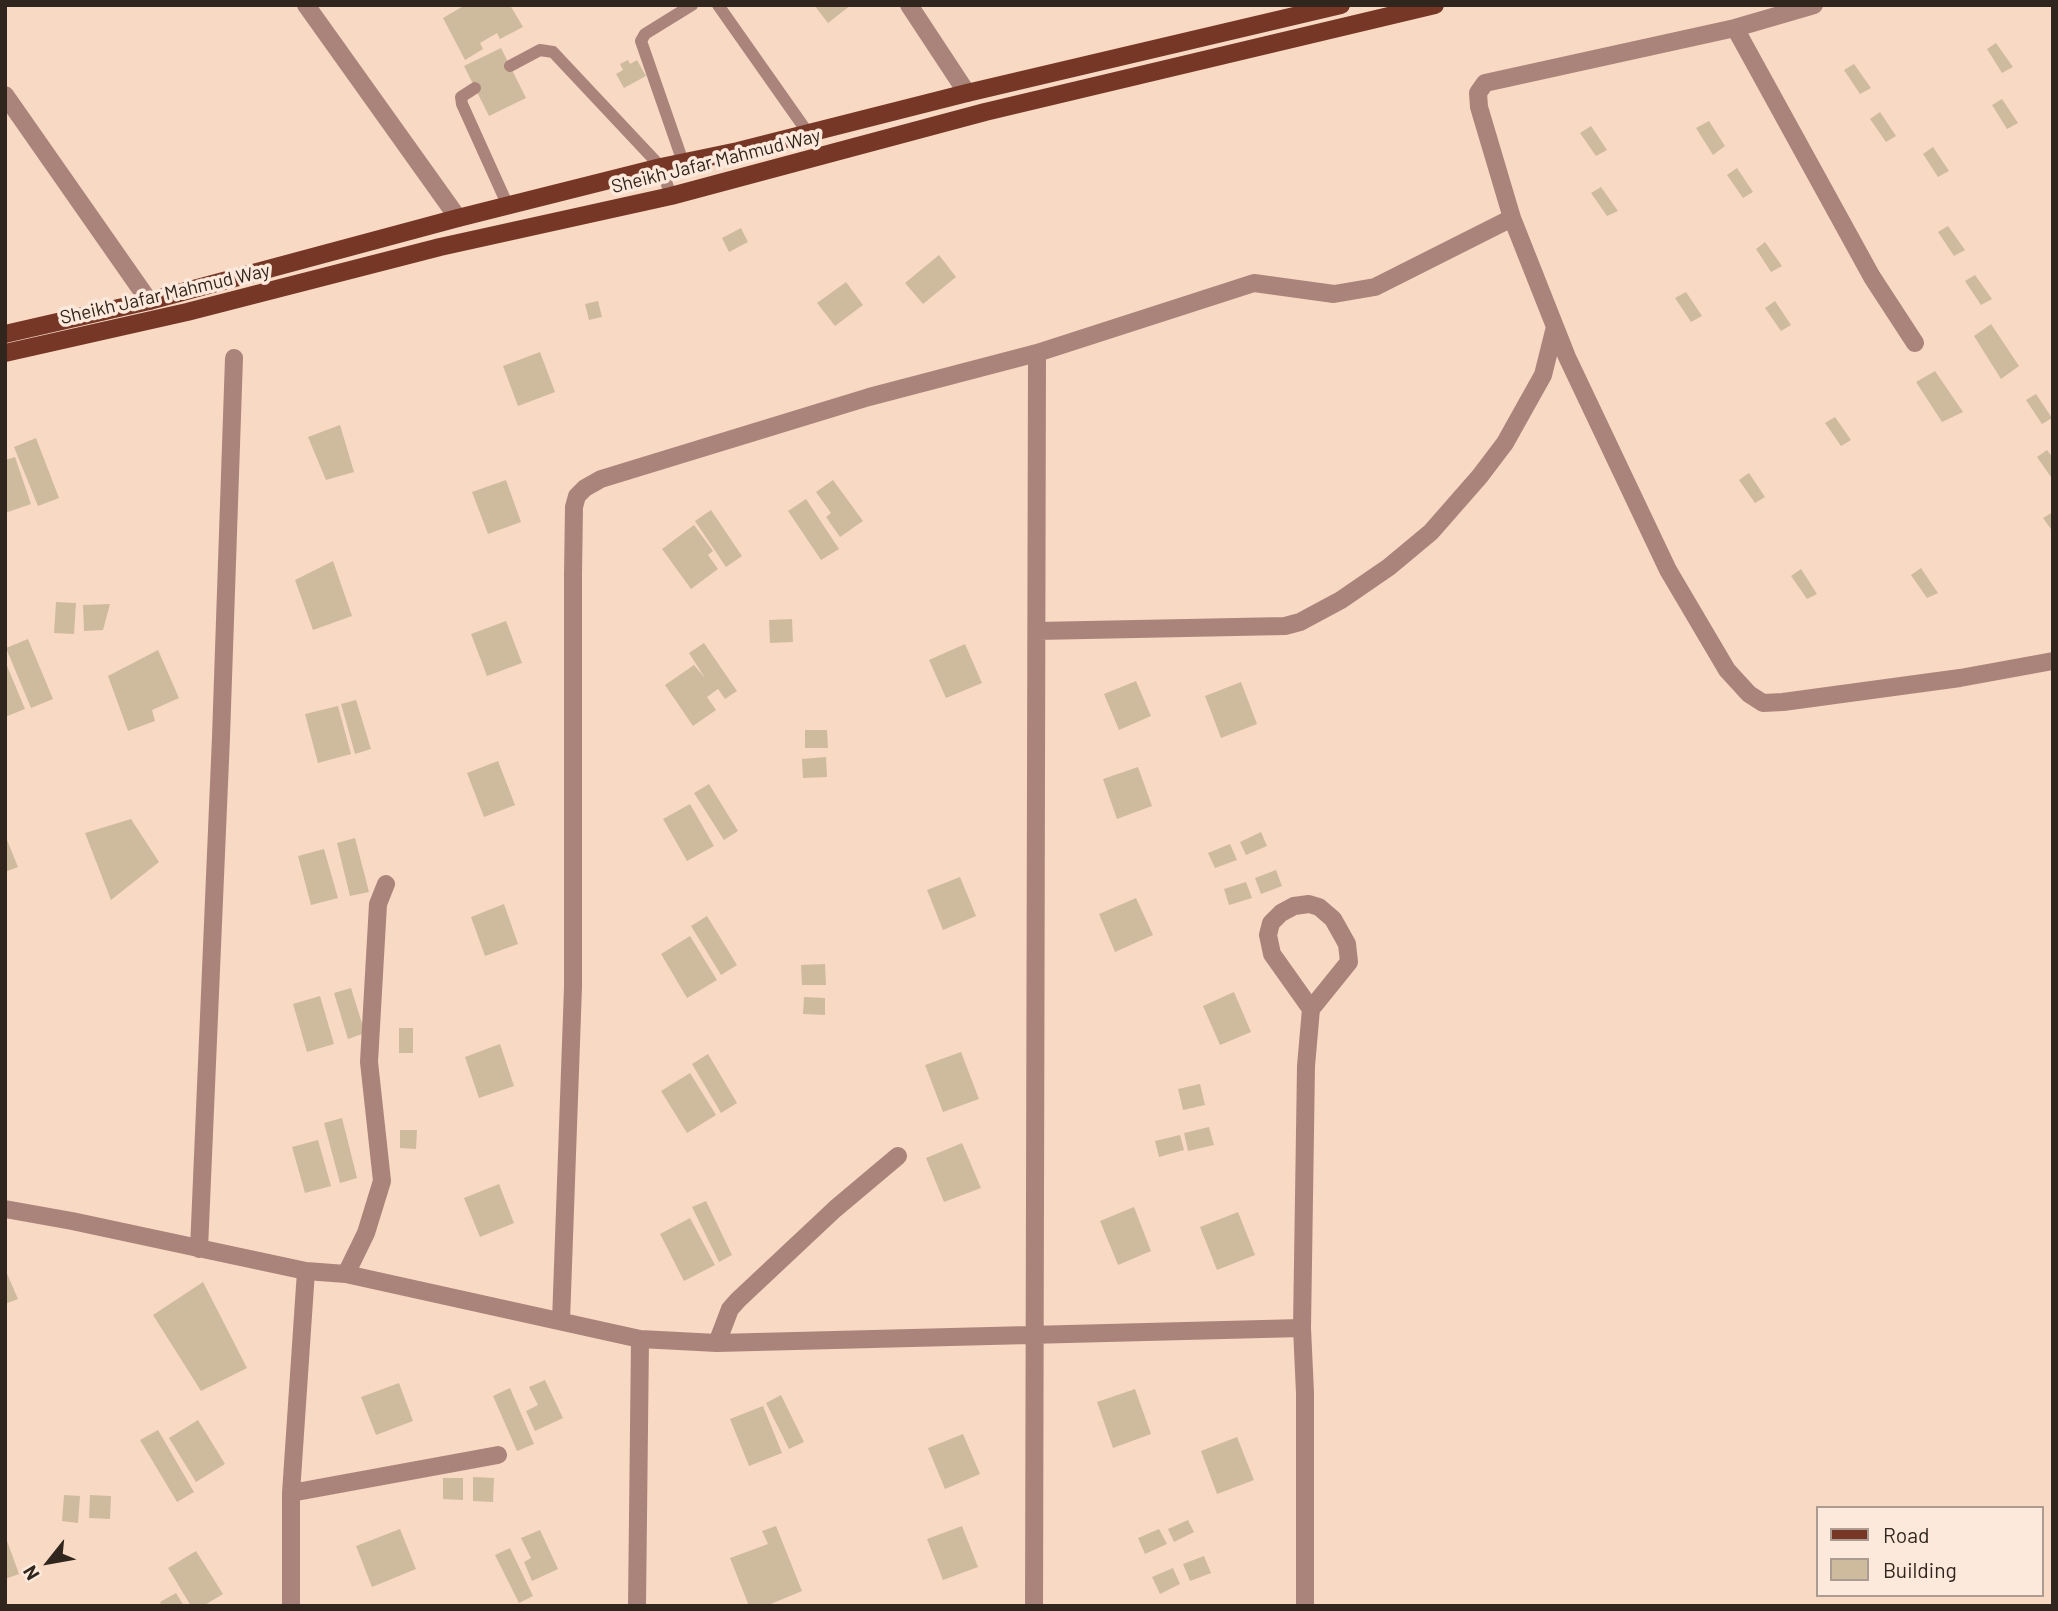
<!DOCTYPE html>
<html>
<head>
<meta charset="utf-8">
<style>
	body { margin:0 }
	#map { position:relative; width:2058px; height:1611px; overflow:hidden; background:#f8d9c4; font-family:Barlow,sans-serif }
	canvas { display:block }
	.frame { position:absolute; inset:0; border:7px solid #31261e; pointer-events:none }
	.legend { position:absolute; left:1816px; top:1506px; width:228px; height:91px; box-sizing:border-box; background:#fce9dc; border:2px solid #ab9b90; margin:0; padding:9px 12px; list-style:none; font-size:21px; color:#31261e }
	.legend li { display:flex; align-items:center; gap:14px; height:35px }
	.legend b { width:35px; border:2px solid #ab9b90 }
	.north { position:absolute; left:14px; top:1527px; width:70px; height:70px; -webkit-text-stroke:5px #fce9dc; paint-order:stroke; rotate:239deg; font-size:19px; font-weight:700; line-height:28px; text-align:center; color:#31261e }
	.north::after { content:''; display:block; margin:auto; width:24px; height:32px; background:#31261e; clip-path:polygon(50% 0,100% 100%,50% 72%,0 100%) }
</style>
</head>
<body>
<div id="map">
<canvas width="2058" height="1611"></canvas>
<div class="frame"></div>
<ul class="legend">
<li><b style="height:9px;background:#763726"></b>Road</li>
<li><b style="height:19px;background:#cebb9e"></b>Building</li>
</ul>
<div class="north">N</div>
</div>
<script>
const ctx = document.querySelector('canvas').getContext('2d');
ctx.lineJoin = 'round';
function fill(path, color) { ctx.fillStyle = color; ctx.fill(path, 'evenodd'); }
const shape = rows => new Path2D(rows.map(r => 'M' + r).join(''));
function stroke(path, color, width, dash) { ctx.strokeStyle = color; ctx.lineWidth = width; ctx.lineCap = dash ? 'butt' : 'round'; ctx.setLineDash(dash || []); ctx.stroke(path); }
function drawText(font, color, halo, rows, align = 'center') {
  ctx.font = font + ' Barlow,sans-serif'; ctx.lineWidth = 7; ctx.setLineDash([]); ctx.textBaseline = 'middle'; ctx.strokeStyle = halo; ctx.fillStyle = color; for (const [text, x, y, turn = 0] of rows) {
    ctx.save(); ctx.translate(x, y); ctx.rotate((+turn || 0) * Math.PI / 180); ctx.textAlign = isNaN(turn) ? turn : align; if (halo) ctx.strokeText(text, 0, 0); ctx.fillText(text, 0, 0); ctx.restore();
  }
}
fill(shape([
	[465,5,510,5,523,27,500,39,497,33,480,43,483,49,465,60,443,18],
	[814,5,851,5,828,23],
	[1996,43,2013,67,2002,73,1987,49],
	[501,48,526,98,489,116,464,66],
	[628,60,630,64,637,60,646,76,624,88,616,74,623,70,620,64],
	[1854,64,1871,88,1860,94,1844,70],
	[2002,99,2018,123,2007,129,1992,105],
	[1880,112,1896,136,1886,142,1870,119],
	[1709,121,1725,146,1713,155,1696,128],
	[1591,126,1607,150,1596,156,1580,133],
	[1933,147,1949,171,1938,177,1923,154],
	[1737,168,1753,192,1743,198,1727,175],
	[1601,187,1618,211,1607,216,1591,193],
	[1948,226,1965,250,1954,256,1938,232],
	[741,228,748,242,729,252,722,238],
	[1765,242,1782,266,1771,272,1756,249],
	[939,255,956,277,923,304,905,283],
	[1975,275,1992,299,1981,305,1965,281],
	[846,282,863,305,835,326,817,303],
	[1686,292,1702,316,1691,322,1675,298],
	[598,301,602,317,589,320,585,304],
	[1775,301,1791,325,1781,331,1765,308],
	[1991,324,2019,366,2001,379,1974,336],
	[540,352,555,392,518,406,503,366],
	[1935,371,1963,412,1942,422,1916,382],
	[2036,394,2052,418,2042,424,2026,400],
	[1835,417,1851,440,1841,446,1825,423],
	[340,425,354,472,326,480,308,437],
	[36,438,59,498,38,506,14,447],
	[2047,450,2053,458,2053,480,2037,457],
	[15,457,31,504,5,513,5,460],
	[1749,473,1765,497,1755,503,1739,480],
	[506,480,521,522,488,534,472,492],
	[833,480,863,521,840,537,826,517,831,513,816,492],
	[806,499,839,549,821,560,788,511],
	[711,510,742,556,726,567,695,521],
	[2053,512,2053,532,2043,518],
	[694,525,713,551,708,555,718,569,691,589,662,549],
	[333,561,352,616,313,630,295,580],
	[1921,568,1938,593,1927,598,1911,575],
	[1801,569,1817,594,1807,599,1791,576],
	[56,602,76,603,74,634,54,633],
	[110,604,103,630,84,631,83,605],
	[792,619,793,642,770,643,769,620],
	[506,621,522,663,487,676,471,634],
	[28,639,53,699,31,708,6,648],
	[704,643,737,691,725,699,718,689,707,697,716,710,693,726,665,685,694,665,705,678,689,653],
	[965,644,982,683,946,698,929,660],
	[158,650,179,698,152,710,155,721,128,731,108,676],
	[5,661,25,709,5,717],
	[1136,681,1151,716,1119,730,1104,694],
	[1241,682,1257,724,1221,738,1205,696],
	[356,700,371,749,355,754,341,704],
	[338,706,351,754,318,763,305,714],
	[805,730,827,730,828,748,805,748],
	[826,757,827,777,803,778,802,759],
	[498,761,515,805,484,817,467,773],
	[1138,767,1152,806,1117,819,1103,779],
	[709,784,738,831,724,840,694,793],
	[690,804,714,846,687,861,663,819],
	[131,819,159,862,111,900,85,833],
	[1261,832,1267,846,1246,855,1240,842],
	[5,835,18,867,5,872],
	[355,838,369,892,350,896,337,843],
	[1230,844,1237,860,1215,868,1208,853],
	[324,849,338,898,311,905,298,856],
	[1276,870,1282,886,1261,894,1255,878],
	[960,877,976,916,943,930,927,890],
	[1246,882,1252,898,1229,905,1224,889],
	[1136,898,1153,935,1115,952,1099,914],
	[504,904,518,944,485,956,471,917],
	[707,916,737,965,721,975,691,926],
	[690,936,717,980,687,998,661,954],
	[825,964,826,985,802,985,801,965],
	[351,988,365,1033,348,1039,334,993],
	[1234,992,1251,1032,1220,1045,1203,1006],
	[320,996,334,1044,307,1052,293,1004],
	[804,997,825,998,825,1015,803,1014],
	[399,1028,413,1028,413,1053,399,1053],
	[500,1044,514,1086,479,1098,465,1057],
	[961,1052,979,1099,943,1112,925,1065],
	[708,1054,737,1103,721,1113,692,1064],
	[690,1073,716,1115,687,1133,661,1091],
	[1200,1084,1205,1105,1183,1110,1178,1089],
	[342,1118,357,1178,340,1183,324,1123],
	[1209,1127,1214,1145,1188,1151,1184,1133],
	[400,1130,417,1130,416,1149,400,1148],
	[1180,1135,1184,1150,1159,1157,1155,1141],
	[318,1140,331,1186,305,1193,292,1147],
	[962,1143,981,1188,944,1202,926,1158],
	[499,1184,514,1223,480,1237,464,1198],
	[706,1201,732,1255,719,1262,692,1207],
	[1134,1207,1151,1251,1118,1265,1100,1221],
	[1238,1212,1255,1255,1217,1270,1200,1227],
	[690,1218,715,1265,684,1281,660,1234],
	[5,1269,18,1299,5,1304],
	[203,1282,247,1368,201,1391,153,1315],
	[545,1380,563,1418,535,1431,526,1411,538,1405,529,1387],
	[399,1383,413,1421,376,1435,361,1397],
	[510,1388,534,1444,517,1451,493,1396],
	[1135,1389,1151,1434,1113,1448,1097,1402],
	[781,1395,804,1442,789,1449,766,1403],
	[763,1406,782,1453,749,1466,730,1419],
	[198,1420,225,1464,196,1482,169,1438],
	[158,1430,194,1492,177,1502,140,1440],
	[963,1434,980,1474,945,1489,928,1448],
	[1237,1437,1254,1480,1217,1494,1201,1451],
	[473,1477,494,1478,493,1502,473,1501],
	[443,1478,463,1478,463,1500,443,1499],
	[64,1495,80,1496,78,1523,62,1521],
	[90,1495,111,1496,110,1519,89,1518],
	[1188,1520,1194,1532,1174,1542,1168,1529],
	[776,1526,802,1591,766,1606,749,1606,730,1558,768,1544,762,1531],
	[962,1526,978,1567,943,1580,927,1539],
	[400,1529,416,1569,372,1587,356,1546],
	[1159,1529,1167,1544,1145,1554,1138,1538],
	[540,1530,558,1569,532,1581,524,1562,531,1558,521,1538],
	[6,1538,19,1574,5,1579,5,1539],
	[510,1548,533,1596,519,1603,495,1555],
	[196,1551,223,1594,203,1606,191,1606,168,1568],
	[1204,1556,1211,1573,1190,1581,1183,1564],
	[1173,1568,1180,1584,1160,1594,1152,1577],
	[176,1593,184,1606,162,1606,160,1602]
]), '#cebb9e');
stroke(shape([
	[718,5,808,133],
	[510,66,540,50,553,52,661,167,671,196],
	[475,88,461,97,462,104,508,206],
	[683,162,641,41,645,34,692,5]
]), '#aa847a', 12);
stroke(shape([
	[306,5,458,218],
	[909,5,967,93],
	[1814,5,1735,28,1485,83,1478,93,1479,107,1512,218,1567,357,1668,570,1727,670,1749,694,1763,703,1783,702,1960,678,2053,661],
	[1735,28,1872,277,1915,343],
	[5,95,149,301],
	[1037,631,1285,626,1300,622,1341,600,1389,567,1431,532,1480,476,1505,443,1543,375,1555,327],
	[5,1209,72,1221,306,1271,346,1274,640,1339,717,1343,1302,1328],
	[199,1249,221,737,234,358],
	[346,1274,366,1233,382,1181,369,1062,378,904,386,884],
	[561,1321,573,987,573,575,574,507,577,496,585,488,601,479,869,397,1037,353,1254,283,1334,294,1375,287,1512,218],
	[717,1343,730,1309,738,1300,835,1209,898,1156],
	[291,1493,498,1455],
	[291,1606,291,1493,306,1271],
	[637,1606,640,1339],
	[1034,1606,1037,353],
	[1305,1606,1305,1393,1302,1328,1306,1066,1311,1009,1349,962,1347,944,1333,919,1319,907,1309,904,1294,906,1281,913,1271,923,1268,935,1272,954,1311,1009]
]), '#aa847a', 18);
stroke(shape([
	[5,334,149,301,458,218,661,167,738,151,967,93,1341,5],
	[5,353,187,312,440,247,671,196,985,112,1435,5]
]), '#763726', 18);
drawText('19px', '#31261e', '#fce9dc', [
	["Sheikh Jafar Mahmud Way",716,161,-14],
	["Sheikh Jafar Mahmud Way",165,294,-13]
]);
</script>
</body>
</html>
